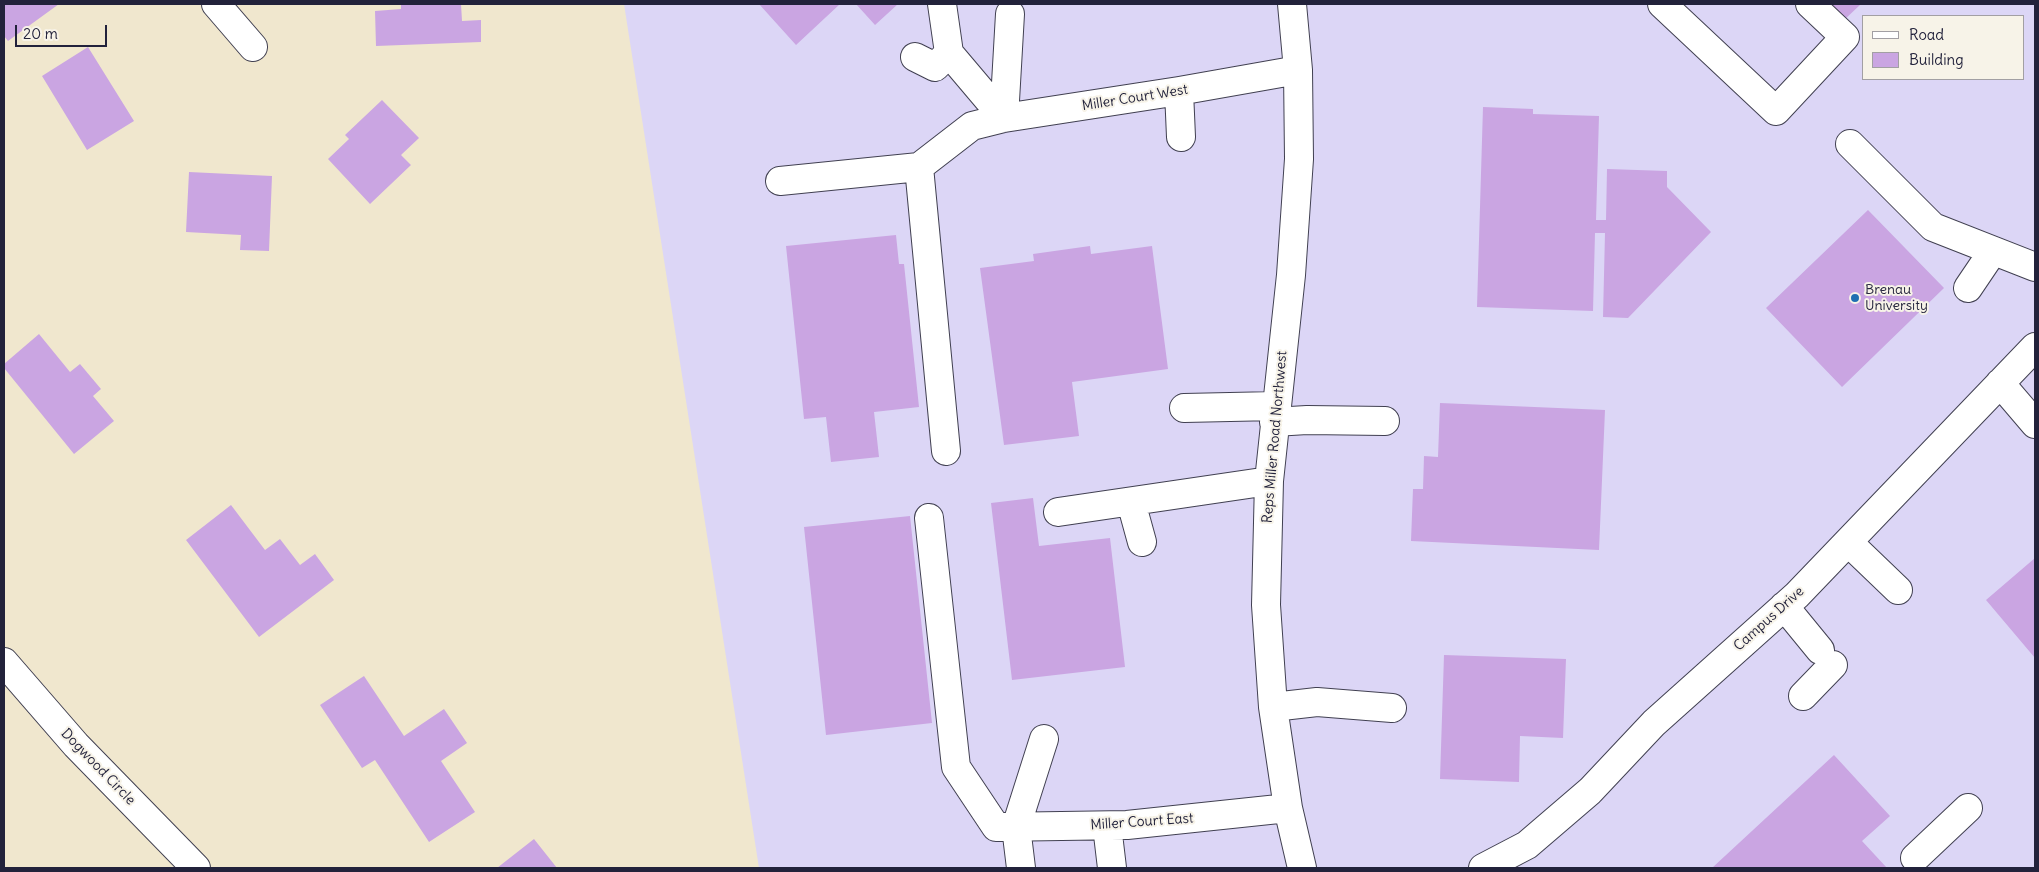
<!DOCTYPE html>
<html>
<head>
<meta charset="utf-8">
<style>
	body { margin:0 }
	#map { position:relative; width:2039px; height:872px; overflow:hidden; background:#f0e7ce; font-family:Delius,sans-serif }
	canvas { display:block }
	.frame { position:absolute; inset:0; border:5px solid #22223b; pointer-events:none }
	.legend { position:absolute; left:1862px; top:15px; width:162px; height:65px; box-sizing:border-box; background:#f7f3e8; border:1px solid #a29fa3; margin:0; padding:6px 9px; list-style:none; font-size:15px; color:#22223b }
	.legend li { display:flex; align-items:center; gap:10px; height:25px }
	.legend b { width:25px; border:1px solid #a29fa3 }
	.scale { position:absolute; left:15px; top:25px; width:92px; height:22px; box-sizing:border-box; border:2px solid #22223b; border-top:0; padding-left:6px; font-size:15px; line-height:18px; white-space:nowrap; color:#22223b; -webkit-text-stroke:4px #f7f3e8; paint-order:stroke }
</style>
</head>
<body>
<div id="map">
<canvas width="2039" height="872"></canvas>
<div class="frame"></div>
<ul class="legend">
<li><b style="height:6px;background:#fff"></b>Road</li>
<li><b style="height:14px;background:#caa5e2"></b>Building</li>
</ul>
<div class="scale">20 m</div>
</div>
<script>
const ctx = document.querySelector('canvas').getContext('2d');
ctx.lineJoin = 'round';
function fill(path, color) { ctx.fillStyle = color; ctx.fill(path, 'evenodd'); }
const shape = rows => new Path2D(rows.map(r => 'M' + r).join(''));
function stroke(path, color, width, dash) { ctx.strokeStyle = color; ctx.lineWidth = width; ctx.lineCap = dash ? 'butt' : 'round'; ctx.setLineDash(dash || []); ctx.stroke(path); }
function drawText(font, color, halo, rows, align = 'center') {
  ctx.font = font + ' Delius,sans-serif'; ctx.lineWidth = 4; ctx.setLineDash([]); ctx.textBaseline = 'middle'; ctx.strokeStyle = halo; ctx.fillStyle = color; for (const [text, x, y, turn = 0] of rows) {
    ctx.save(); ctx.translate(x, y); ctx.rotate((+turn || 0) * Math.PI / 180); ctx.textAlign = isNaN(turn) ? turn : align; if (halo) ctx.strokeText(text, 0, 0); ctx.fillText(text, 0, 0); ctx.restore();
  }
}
fill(shape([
	[624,4,2035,4,2035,868,759,868],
	[1863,16,2023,16,2023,79,1863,79]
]), '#dcd6f6');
fill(shape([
	[4,4,59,4,8,41,4,36],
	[401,4,461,4,462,21,481,20,481,42,376,46,375,11,401,9],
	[759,4,840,4,796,45],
	[856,4,898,4,875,25],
	[1826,4,1861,4,1843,21],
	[88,47,134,121,87,150,42,76],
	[382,100,419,138,401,155,411,165,370,204,328,159,349,139,345,135],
	[1483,107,1533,109,1533,114,1599,116,1596,220,1606,220,1607,169,1667,171,1667,187,1711,232,1628,318,1603,317,1605,233,1595,233,1593,311,1477,307],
	[189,172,272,176,269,251,240,250,241,235,186,232],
	[1868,210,1944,288,1842,387,1766,308],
	[896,235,899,264,904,264,919,407,874,412,879,457,831,462,826,417,804,419,786,246],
	[1090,246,1091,254,1152,246,1168,369,1072,382,1079,436,1004,445,980,268,1034,261,1033,254],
	[39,334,70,372,80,364,101,389,93,396,114,421,74,454,4,368,4,364],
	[1440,403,1605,410,1599,550,1411,541,1413,489,1423,489,1424,456,1438,457],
	[1033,498,1039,546,1110,538,1125,667,1012,680,991,503],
	[231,505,265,550,280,539,300,565,315,554,334,580,259,637,186,540],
	[910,516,932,723,826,735,804,527],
	[2035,558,2035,658,1986,600],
	[1444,655,1566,659,1563,738,1520,736,1519,782,1440,779],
	[364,676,404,736,444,709,467,743,441,761,475,812,429,842,375,760,362,768,320,705],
	[1834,755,1890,816,1862,841,1887,868,1712,868],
	[534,839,557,868,497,868]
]), '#caa5e2');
const minor = shape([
	[216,4,253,47],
	[942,4,949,53,1004,118],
	[1292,4,1298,70,1299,159,1291,275,1269,481,1266,605,1273,707,1288,808,1302,868],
	[1662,4,1776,111,1845,37,1810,4],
	[915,57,935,67,949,53],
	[1179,91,1181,137],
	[1004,118,1010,14],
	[1850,144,1933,227,2035,267],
	[919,167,946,451],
	[780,181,919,167,972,126,1004,118,1179,91,1298,70],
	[1968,288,1993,251],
	[2000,383,2035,424],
	[1184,408,1276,406],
	[1274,422,1307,420,1385,421],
	[1131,502,1142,542],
	[1058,512,1269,481],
	[929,518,956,767,996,827,1127,825,1288,808],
	[1848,542,1898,590],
	[1784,606,1820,650],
	[4,662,76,745,196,868],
	[1803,696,1833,665],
	[1273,707,1317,702,1392,708],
	[1107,826,1112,868],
	[1915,858,1968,808],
	[1021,868,1016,827,1044,739],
	[1483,868,1527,845,1590,791,1654,723,1797,595,2035,347]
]);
stroke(minor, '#414051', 30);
stroke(minor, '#fff', 28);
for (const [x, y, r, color] of [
	[1855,298,5,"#1f6fb2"]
]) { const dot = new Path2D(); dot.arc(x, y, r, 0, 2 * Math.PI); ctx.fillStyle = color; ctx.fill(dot); stroke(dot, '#f7f3e8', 2); }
drawText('14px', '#22223b', '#f7f3e8', [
	["Miller Court West",1135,98,-9],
	["Reps Miller Road Northwest",1275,437,-85],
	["Campus Drive",1769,619,-42],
	["Dogwood Circle",98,767,46],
	["Miller Court East",1142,822,-4]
]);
drawText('14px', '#22223b', '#f7f3e8', [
	["Brenau",1865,290],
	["University",1865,306]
], 'left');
</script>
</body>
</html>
